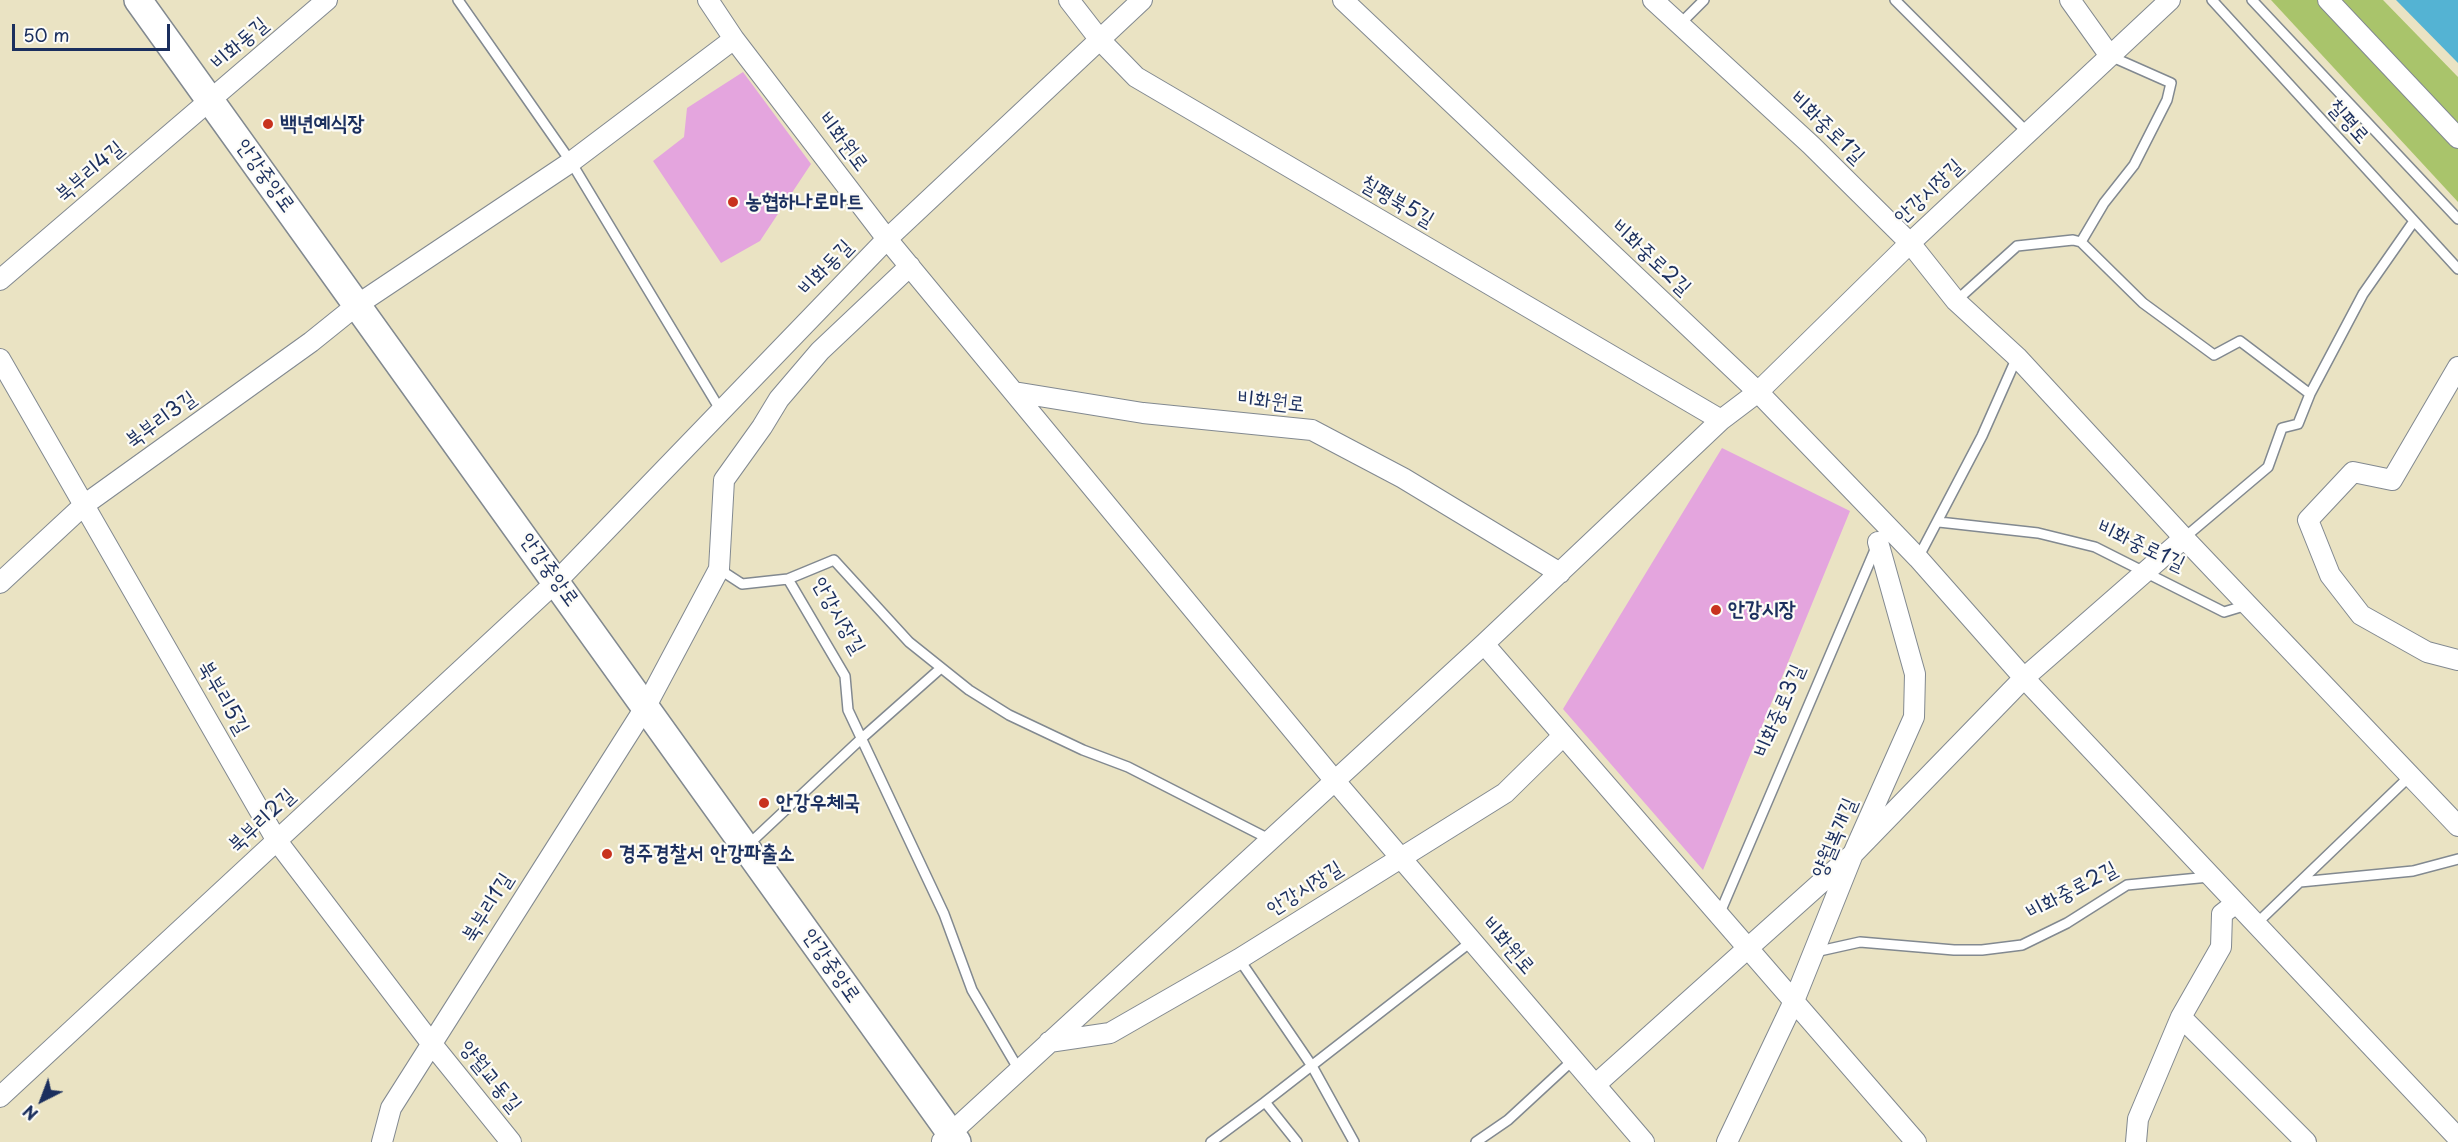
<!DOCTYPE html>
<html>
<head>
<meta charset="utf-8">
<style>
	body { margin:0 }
	#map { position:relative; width:2458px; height:1142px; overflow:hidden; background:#eae3c3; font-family:"Playpen Sans",sans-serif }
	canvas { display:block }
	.north { position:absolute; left:12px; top:1070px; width:60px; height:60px; -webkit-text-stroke:4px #fdfcf7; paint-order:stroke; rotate:222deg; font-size:16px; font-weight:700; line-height:24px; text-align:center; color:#1b2f5e }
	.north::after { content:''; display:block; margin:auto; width:21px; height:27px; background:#1b2f5e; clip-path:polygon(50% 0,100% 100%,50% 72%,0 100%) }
	.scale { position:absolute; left:12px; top:24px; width:158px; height:27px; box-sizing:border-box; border:3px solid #1b2f5e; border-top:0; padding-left:8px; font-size:18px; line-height:21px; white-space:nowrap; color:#1b2f5e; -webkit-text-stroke:4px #fdfcf7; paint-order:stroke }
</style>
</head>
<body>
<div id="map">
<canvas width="2458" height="1142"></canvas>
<div class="north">N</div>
<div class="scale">50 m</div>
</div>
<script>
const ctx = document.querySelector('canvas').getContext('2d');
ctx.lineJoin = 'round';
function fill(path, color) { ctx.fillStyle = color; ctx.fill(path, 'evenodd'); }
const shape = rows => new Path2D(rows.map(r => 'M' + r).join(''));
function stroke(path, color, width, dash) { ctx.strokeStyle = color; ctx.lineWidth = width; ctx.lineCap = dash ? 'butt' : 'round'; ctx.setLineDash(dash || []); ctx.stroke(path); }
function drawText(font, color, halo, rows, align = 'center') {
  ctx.font = font + ' "Playpen Sans","Poor Story",sans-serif'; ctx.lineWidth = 4.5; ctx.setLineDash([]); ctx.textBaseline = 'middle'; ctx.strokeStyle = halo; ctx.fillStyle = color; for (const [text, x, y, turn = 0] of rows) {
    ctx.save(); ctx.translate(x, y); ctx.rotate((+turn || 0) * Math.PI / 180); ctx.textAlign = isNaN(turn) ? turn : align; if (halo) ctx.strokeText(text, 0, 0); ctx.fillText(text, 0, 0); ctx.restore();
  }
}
fill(shape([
	[2271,0,2383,0,2458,77,2458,202]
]), '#a9c46b');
fill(shape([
	[2396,0,2458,0,2458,63]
]), '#54b3d3');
fill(shape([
	[743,72,811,164,760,241,721,263,653,161,684,137,687,108],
	[1722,448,1850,511,1703,870,1563,709]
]), '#e4a5de');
const lane = shape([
	[458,0,571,162,721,411],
	[1895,0,2028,133],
	[2212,0,2458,269],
	[2252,0,2458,219],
	[1680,24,1704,0],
	[2081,242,2104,203,2134,165,2167,100,2171,83,2110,56],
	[1956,301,2017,246,2073,240,2081,242,2143,303,2214,355,2240,341,2310,394,2363,294,2414,221],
	[1939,522,2038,533,2095,547,2224,612,2247,605],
	[2184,538,2268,467,2282,428,2298,424,2310,394],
	[1918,558,1982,436,2017,357],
	[719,569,742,584,788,579,834,560,909,642,969,690,1009,715,1083,750,1128,767,1271,840],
	[788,579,845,676,848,710,944,914,972,990,1019,1070],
	[748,845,862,738,941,668],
	[2300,882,2413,871,2458,859],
	[1719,915,1877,545],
	[2256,924,2410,776],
	[1815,952,1860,942,1954,950,1982,950,2022,945,2067,923,2127,885,2209,877],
	[1239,959,1312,1066,1354,1142],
	[1265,1102,1297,1142],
	[1211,1142,1265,1102,1472,941],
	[1476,1142,1508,1120,1573,1060]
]);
const street = shape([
	[708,0,734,39,887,239,1335,781,1644,1142],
	[1069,0,1100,40,1136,77,1721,420],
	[1343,0,1758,392,1918,558,2024,678,2458,1138],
	[1653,0,1811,145,1910,243,1956,301,2017,357,2184,538,2458,826],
	[2070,0,2110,56],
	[2328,0,2458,138],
	[0,280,327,0],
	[0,359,277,841,431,1043,511,1142],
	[2458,367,2392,480,2353,472,2308,520,2330,575,2361,615,2427,652,2458,660],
	[1014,392,1143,413,1312,430,1403,478,1560,573],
	[0,583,84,505,311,342,357,305,571,162,734,39],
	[1484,644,1916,1142],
	[2181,1017,2306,1142],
	[1049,1042,1110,1033,1239,959,1505,793,1563,736],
	[1595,1085,1853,854,2024,678,2184,538],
	[0,1097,557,581,887,239,1142,0],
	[942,1141,1484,644,1721,420,1758,392,1910,243,2170,0],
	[382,1142,391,1108,646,706,719,569,724,480,762,427,779,399,820,351,910,266],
	[1727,1142,1794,1001,1853,854,1914,717,1915,674,1878,542],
	[2136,1142,2138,1119,2181,1017,2221,947,2222,914,2236,903]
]);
const secondary = shape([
	[138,0,957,1142]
]);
stroke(lane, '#828990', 12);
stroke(street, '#828990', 22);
stroke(secondary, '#828990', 30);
stroke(lane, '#fff', 9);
stroke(street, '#fff', 20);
stroke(secondary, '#fff', 27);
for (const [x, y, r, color] of [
	[268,124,6,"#c8321e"],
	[733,202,6,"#c8321e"],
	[1716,610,6,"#c8321e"],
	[764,803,6,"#c8321e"],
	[607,854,6,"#c8321e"]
]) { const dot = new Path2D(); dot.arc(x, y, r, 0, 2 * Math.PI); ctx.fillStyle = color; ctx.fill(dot); stroke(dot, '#fdfcf7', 2); }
drawText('21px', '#1b2f5e', '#fdfcf7', [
	["비화동길",240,44,-41],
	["칠평로",2348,122,48],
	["비화중로1길",1827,128,44],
	["비화원로",843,142,53],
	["북부리4길",90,172,-40],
	["안강중앙로",265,176,54],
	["안강시장길",1929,192,-43],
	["칠평북5길",1397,202,30],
	["비화중로2길",1651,258,43],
	["비화동길",826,268,-46],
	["비화원로",1271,402,6],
	["북부리3길",161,420,-36],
	["비화중로1길",2141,546,25],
	["안강중앙로",549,570,54],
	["안강시장길",838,616,60],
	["북부리5길",223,698,60],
	["비화중로3길",1780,711,-67],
	["북부리2길",262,821,-43],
	["양월복개길",1835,838,-67],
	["안강시장길",1305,889,-32],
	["비화중로2길",2072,891,-28],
	["북부리1길",488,908,-58],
	["비화원로",1508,946,49],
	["안강중앙로",831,966,55],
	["양월교동길",490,1077,51]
]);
drawText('bold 21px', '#1b2f5e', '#fdfcf7', [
	["백년예식장",280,124],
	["농협하나로마트",745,202],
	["안강시장",1728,610],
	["안강우체국",776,803],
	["경주경찰서 안강파출소",619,854]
], 'left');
</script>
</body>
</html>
